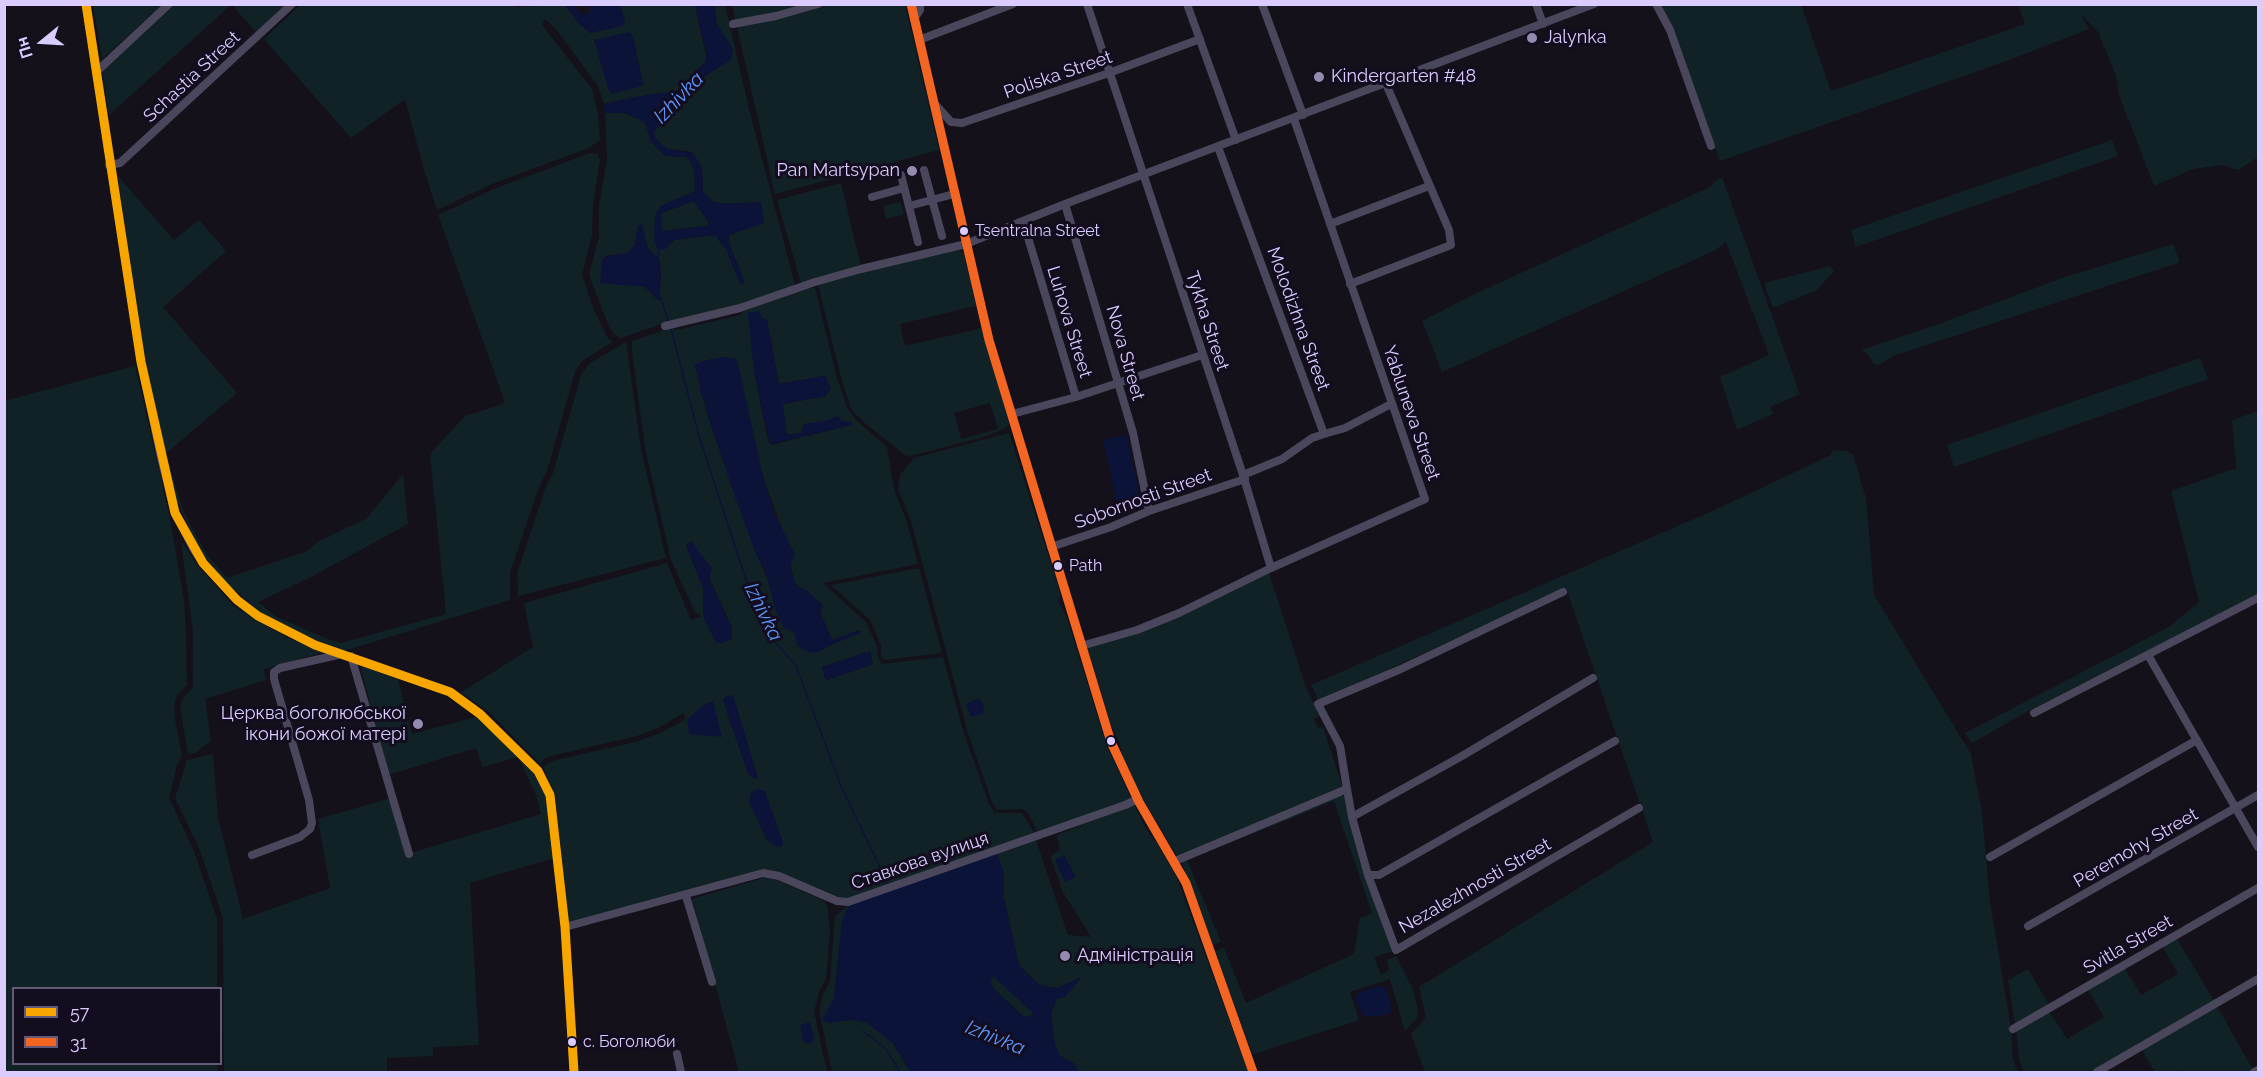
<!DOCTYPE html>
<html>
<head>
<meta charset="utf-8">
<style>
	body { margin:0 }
	#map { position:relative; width:2263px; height:1077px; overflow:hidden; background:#14111b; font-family:Raleway,sans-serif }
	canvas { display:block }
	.frame { position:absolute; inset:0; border:6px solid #daccfe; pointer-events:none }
	.legend { position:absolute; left:12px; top:987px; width:210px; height:78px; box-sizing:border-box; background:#130d1f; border:2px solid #635978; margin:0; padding:8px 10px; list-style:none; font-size:18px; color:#daccfe }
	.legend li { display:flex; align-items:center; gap:12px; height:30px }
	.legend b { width:30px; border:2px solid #635978 }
	.north { position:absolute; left:12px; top:12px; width:60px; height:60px; -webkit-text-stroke:4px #130d1f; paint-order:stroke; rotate:252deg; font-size:16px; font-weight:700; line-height:24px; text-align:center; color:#daccfe }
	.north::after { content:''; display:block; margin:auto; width:21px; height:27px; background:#daccfe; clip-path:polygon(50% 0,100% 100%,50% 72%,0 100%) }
</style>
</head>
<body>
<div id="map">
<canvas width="2263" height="1077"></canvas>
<div class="frame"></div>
<ul class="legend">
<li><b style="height:8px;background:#f7a600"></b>57</li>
<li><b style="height:8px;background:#f26522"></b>31</li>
</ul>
<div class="north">Пн</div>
</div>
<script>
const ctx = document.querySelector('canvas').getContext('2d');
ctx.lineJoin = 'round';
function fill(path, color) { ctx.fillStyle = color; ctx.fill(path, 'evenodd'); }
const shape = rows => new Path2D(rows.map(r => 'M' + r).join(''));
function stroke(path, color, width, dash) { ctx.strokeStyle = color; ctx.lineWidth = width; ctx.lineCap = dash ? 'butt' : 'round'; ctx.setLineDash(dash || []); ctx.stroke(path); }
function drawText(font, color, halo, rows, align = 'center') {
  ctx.font = font + ' Raleway,sans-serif'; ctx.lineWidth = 6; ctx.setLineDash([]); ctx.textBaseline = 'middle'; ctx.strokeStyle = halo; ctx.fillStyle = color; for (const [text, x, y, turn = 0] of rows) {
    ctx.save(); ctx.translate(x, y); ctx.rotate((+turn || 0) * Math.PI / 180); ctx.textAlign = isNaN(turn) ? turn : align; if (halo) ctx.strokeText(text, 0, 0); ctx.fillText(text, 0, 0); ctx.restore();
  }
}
fill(shape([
	[511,4,516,7,565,5,578,23,625,21,620,5,695,5,707,60,677,91,635,97,604,104,598,86,555,28,545,19,542,25,592,89,598,114,600,140,589,148,494,183,437,210,424,170,405,99,351,138,264,39,300,5],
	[630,33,633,37,643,84,642,86,594,40],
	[93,5,162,4,162,5,102,59],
	[173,5,231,5,109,115,102,70],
	[232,5,285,5,256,32],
	[714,5,725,5,750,113,795,285,752,301,665,323,620,338,613,333,606,319,589,275,599,236,599,206,607,159,605,113,624,113,643,121,665,156,686,157,690,161,694,170,695,191,661,206,655,216,667,248,674,240,715,235,727,251,739,282,743,284,744,281,728,240,729,235,734,234,761,202,726,204,714,202,703,192,702,168,693,153,688,151,667,149,655,138,653,132,705,76,714,69,733,50,717,25],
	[638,226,648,248,660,261,661,281,659,291,661,300,657,299,645,287,602,260,606,256,627,253,635,244],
	[732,5,905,5,939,150,775,194],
	[1658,5,1801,5,1831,91,2025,24,2018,5,2258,5,2258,157,2238,170,2222,165,2193,169,2154,186,2119,95,2116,76,2098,32,2081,14,2089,29,2004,62,1720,161],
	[2112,140,2118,156,1856,247,1851,230],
	[590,153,598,154,600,160,593,205,592,235,582,275,594,310,607,337,612,342,581,362,575,372,547,471,539,487,510,572,510,600,344,651,323,645,293,631,262,613,225,582,196,545,176,498,167,464,168,462,182,507,192,528,208,556,227,578,305,552,318,542,367,518,403,474,408,524,313,576,258,602,277,617,325,638,340,643,446,614,430,454,465,416,503,404,504,400,438,215,496,188],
	[118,176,174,240,199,220,226,251,163,307,237,393,164,455,144,361],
	[1722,177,1800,394,1770,407,1773,414,1737,430,1720,377,1769,355,1726,242,1714,251,1442,372,1422,321,1479,292,1710,187,1715,181],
	[841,183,861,266,801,283,777,200],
	[694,201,709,223,707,226,661,231,661,213],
	[901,202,904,214,886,219,883,206],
	[2173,244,2179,259,2178,263,1893,356,1879,365,1874,364,1868,354,1861,350,1936,325,2065,277],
	[959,250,964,254,976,306,900,324,905,346,982,328,1009,424,1004,429,987,436,910,456,905,455,861,420,851,409,841,377,818,284,861,272],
	[990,403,998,429,961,439,954,413],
	[1830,266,1834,271,1817,290,1773,308,1764,283],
	[809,288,815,288,837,378,848,410,859,423,887,447,894,489,907,522,918,564,823,583,866,622,877,646,878,657,882,664,943,657,964,734,989,804,995,813,1022,813,1035,834,848,898,838,897,780,872,763,869,569,923,555,794,543,768,548,763,556,760,639,741,660,733,681,722,685,719,684,713,658,728,637,736,555,755,545,758,540,764,488,711,460,693,533,647,524,603,667,563,691,620,702,616,695,612,671,560,645,448,632,352,632,341,671,328,677,330,740,315,742,312],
	[759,311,762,318,767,320,779,384,824,376,826,396,782,404,787,435,801,433,805,424,826,421,838,416,841,421,851,425,771,445,767,436,754,372],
	[712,359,751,431,764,480,784,534,794,580,798,587,805,590,823,605,820,612,832,640,859,630,861,633,832,644,818,652,791,630,756,553,706,410,695,365],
	[692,541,732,627,731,639,722,643,703,616,703,588,686,545],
	[870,651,871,653,871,665,827,680,825,678,822,667],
	[733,695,742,728,757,777,748,774,723,700],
	[765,791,767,800,767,840,749,801],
	[626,342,641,449,666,558,518,596,517,574,545,489,553,473,581,375,589,364],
	[2200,358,2208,379,1954,467,1947,445],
	[135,366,169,514,184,600,186,632,187,685,177,695,174,706,175,719,182,756,177,765,169,798,194,851,217,919,217,988,14,988,14,1064,217,1064,218,1072,5,1072,5,401],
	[2255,412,2258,413,2258,594,2032,709,1972,743,1965,733,2169,627,2199,602,2171,491,2236,468,2232,420],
	[1009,433,1060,592,1059,602,1068,621,1106,744,1131,799,1123,804,1038,833,1028,813,1024,809,997,810,992,802,968,733,911,521,898,489,900,475,914,458],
	[1833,450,1847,451,1853,455,1866,498,1874,595,1971,754,1982,813,1990,902,2011,1029,2013,1060,2018,1072,1425,1072,1411,1034,1426,1018,1419,987,1653,842,1566,588,1319,701,1311,685,1717,509,1831,455],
	[181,541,198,566,233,605,255,620,288,638,328,651,264,669,266,680,205,699,211,741,195,753,188,754,180,707,183,698,193,687,193,632],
	[919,568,942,653,884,660,881,656,881,645,870,620,831,585],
	[1269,573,1306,688,1320,716,1314,719,1318,728,1323,727,1343,789,1177,856,1140,794,1122,758,1120,744,1112,727,1088,650,1089,646],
	[359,660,397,677,412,734,476,717,535,773,546,796,554,858,470,883,479,1045,433,1047,433,1056,387,1058,387,1072,224,1072,223,918,199,848,175,798,187,760,213,754,218,817,243,919,330,888,318,819,391,798,407,854,541,814,536,795,518,757,483,767,476,748,388,775],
	[1340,795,1346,797,1365,875,1393,951,1374,957,1381,975,1389,970,1387,960,1396,956,1413,989,1418,1011,1417,1018,1405,1031,1390,979,1350,992,1359,1020,1254,1054,1252,1053,1215,951,1224,948,1246,1003,1354,954,1360,918,1372,913,1334,801,1187,860,1221,942,1213,945,1182,864,1183,861],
	[1134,804,1146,829,1158,845,1177,878,1248,1072,1078,1072,1074,1063,1060,1056,1055,1044,1051,1014,1057,998,1080,978,1058,988,1039,985,1019,965,1004,898,1004,872,849,905,842,922,834,998,881,1032,893,1043,910,1072,832,1072,819,1011,823,994,830,981,835,916,849,905,1036,840,1068,935,1091,937,1063,892,1051,859,1051,856,1060,850,1057,835],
	[763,878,777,880,824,901,828,908,830,932,826,979,819,992,814,1012,827,1072,739,1072,692,899],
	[2176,937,2214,1001,2092,1072,2024,1072,2019,1059,2016,1030,2049,1011,2067,1039,2104,1017,2087,988,2124,967,2141,995,2178,974,2162,946],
	[2028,969,2049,1005,2015,1025,2008,980],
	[993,976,997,977,1033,1013,1030,1018,1023,1016,994,989,990,981],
	[2217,1006,2253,1070,2248,1072,2181,1072,2179,1070,2174,1072,2155,1072,2142,1050]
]), '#112227');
fill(shape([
	[565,5,573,5,583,15,589,13,589,5,620,5,625,22,623,26,590,33,578,23],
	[695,5,714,5,717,25,730,43,733,54,731,60,705,76,654,132,655,138,667,149,693,153,702,168,703,192,714,202,726,204,761,202,764,220,762,224,729,235,728,240,744,281,743,285,739,282,727,251,715,235,674,240,664,250,657,248,654,241,655,216,661,206,695,191,694,170,690,161,686,157,665,156,650,141,646,125,643,121,624,113,605,113,604,104,635,97,677,91,704,64,707,54],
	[694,201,709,223,707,226,662,231,661,213],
	[630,32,633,37,643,84,642,86,611,94,609,92,594,40],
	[642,224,648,248,660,261,661,281,659,291,661,300,657,299,645,287,600,283,602,260,606,256,627,253,635,244,638,226],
	[759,311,762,318,767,320,779,384,824,376,826,377,831,389,826,396,783,404,787,435,801,433,804,424,826,421,838,416,841,421,852,422,852,425,770,444,754,372,748,313],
	[723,357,737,359,764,480,775,515,795,554,790,566,794,580,798,587,806,590,823,605,820,612,832,640,860,630,861,633,832,644,818,652,811,653,797,646,795,634,791,630,784,629,775,609,765,570,756,554,735,497,706,410,704,397,699,392,701,389,695,365,699,362],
	[1127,435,1140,498,1117,503,1103,440],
	[691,541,712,568,709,579,732,628,732,639,722,643,716,643,703,616,703,588,686,545],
	[870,651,873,664,871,665,827,680,825,678,822,667],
	[733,695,758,777,754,779,748,774,723,700,726,696],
	[979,698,984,705,983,714,971,717,966,704],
	[713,701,722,737,689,734,687,719,705,704],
	[758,789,765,791,783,842,782,846,777,847,767,840,749,801,751,792],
	[997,853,1004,872,1004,898,1019,965,1039,985,1058,988,1082,977,1065,997,1057,999,1051,1014,1055,1044,1060,1056,1074,1063,1078,1072,910,1072,893,1043,867,1023,855,1020,828,1023,822,1020,834,998,842,922,849,905],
	[993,976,1033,1013,1030,1017,1023,1016,994,989,990,982],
	[1064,855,1075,875,1075,877,1065,882,1055,860],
	[1378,986,1385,988,1390,999,1391,1013,1379,1016,1364,1016,1356,1002,1357,993],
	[810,1022,814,1037,813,1042,809,1044,803,1042,800,1025]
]), '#0b1338');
stroke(shape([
	[658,259,659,248],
	[661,299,669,323],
	[671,329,699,436,745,577,773,639,796,666,841,786,888,884],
	[863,1031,886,1049,900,1072]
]), '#0b1338', 1.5);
stroke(shape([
	[86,4,141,362,161,458,175,513,194,550,203,563,237,600,258,616,315,645,450,692,480,714,538,771,550,795,565,927,574,1072],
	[911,4,989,340,1111,742,1139,802,1186,883,1253,1072],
	[1087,4,1243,475,1271,568],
	[1187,4,1236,140],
	[1262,4,1303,115],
	[1536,4,1543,24],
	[1656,4,1670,30,1711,146],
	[914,19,920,10,920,4],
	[733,24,776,16,818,4],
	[919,40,1013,4],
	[96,72,169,4],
	[934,103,951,122,962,123,1109,73,1200,39],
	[1218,147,1324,434,1345,428,1391,404],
	[109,165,120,163,292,4],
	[924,170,942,236],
	[901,175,918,242],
	[872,197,904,188],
	[1065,204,1133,433,1149,511],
	[909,206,954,194],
	[1023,221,1076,397],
	[1330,224,1429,186],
	[1350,284,1451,245,1449,230,1386,84],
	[665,326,740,308,815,282,861,269,966,244,1065,204,1594,4],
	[1012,414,1076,397,1202,355],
	[1243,475,1282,459,1312,438,1324,434],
	[1051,547,1111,527,1149,511,1245,479],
	[1081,646,1137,630,1179,613,1271,568,1425,499,1294,119],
	[2148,655,2258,847],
	[351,656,409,854],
	[2034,713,2258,598],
	[1347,789,1352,817,1368,875,1396,950,1639,808],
	[1352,817,1462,756,1593,678],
	[252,855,300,837,310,829,312,823,309,800,274,679,274,672,280,668,342,654],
	[1990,857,2197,740],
	[1175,861,1347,789,1340,746,1318,704,1401,669,1563,592],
	[1368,875,1379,875,1615,741],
	[686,896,712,982],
	[2028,926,2258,795],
	[565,927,763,873,779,876,837,901,848,902,1125,805,1138,799],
	[2013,1029,2258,888],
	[677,1054,681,1072],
	[2097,1072,2258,979],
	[2254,1072,2258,1070]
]), '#4a465c', 8);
stroke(shape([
	[86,4,141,362,175,513,203,563,237,600,258,616,315,645,450,692,480,714,538,771,550,795,565,927,574,1072]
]), '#f7a600', 9);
stroke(shape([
	[911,4,989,340,1111,742,1139,802,1186,883,1253,1072]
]), '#f26522', 9);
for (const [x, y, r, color] of [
	[1532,38,6,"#958baf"],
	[1319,77,6,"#958baf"],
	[912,171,6,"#958baf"],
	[964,231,5,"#daccfe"],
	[1058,566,5,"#daccfe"],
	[418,724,6,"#958baf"],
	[1111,741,5,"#daccfe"],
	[1065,956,6,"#958baf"],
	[572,1042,5,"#daccfe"]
]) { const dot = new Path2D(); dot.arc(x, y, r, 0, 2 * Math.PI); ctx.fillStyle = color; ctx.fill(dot); stroke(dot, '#130d1f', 2); }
drawText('16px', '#daccfe', '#130d1f', [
	["Tsentralna Street",975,231],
	["Path",1069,566],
	["с. Боголюби",583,1042]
], 'left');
drawText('18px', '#daccfe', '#130d1f', [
	["Jalynka",1544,38],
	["Kindergarten #48",1331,77],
	["Pan Martsypan",900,171,"right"],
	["Церква боголюбської",406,714,"right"],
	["ікони божої матері",406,735,"right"],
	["Адміністрація",1077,956]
], 'left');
drawText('18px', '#daccfe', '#130d1f', [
	["Poliska Street",1058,75,-19],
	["Schastia Street",192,77,-43],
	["Molodizhna Street",1298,319,70],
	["Tykha Street",1207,321,72],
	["Luhova Street",1069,322,73],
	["Nova Street",1125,353,74],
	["Yabluneva Street",1411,413,71],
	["Sobornosti Street",1143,499,-20],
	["Peremohy Street",2136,848,-30],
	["Ставкова вулиця",920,861,-19],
	["Nezalezhnosti Street",1475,886,-30],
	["Svitla Street",2128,945,-30]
]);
drawText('italic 20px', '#5d96fb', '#130d1f', [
	["Izhivka",679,98,-46],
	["Izhivka",763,612,64],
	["Izhivka",995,1038,22]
]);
</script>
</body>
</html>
